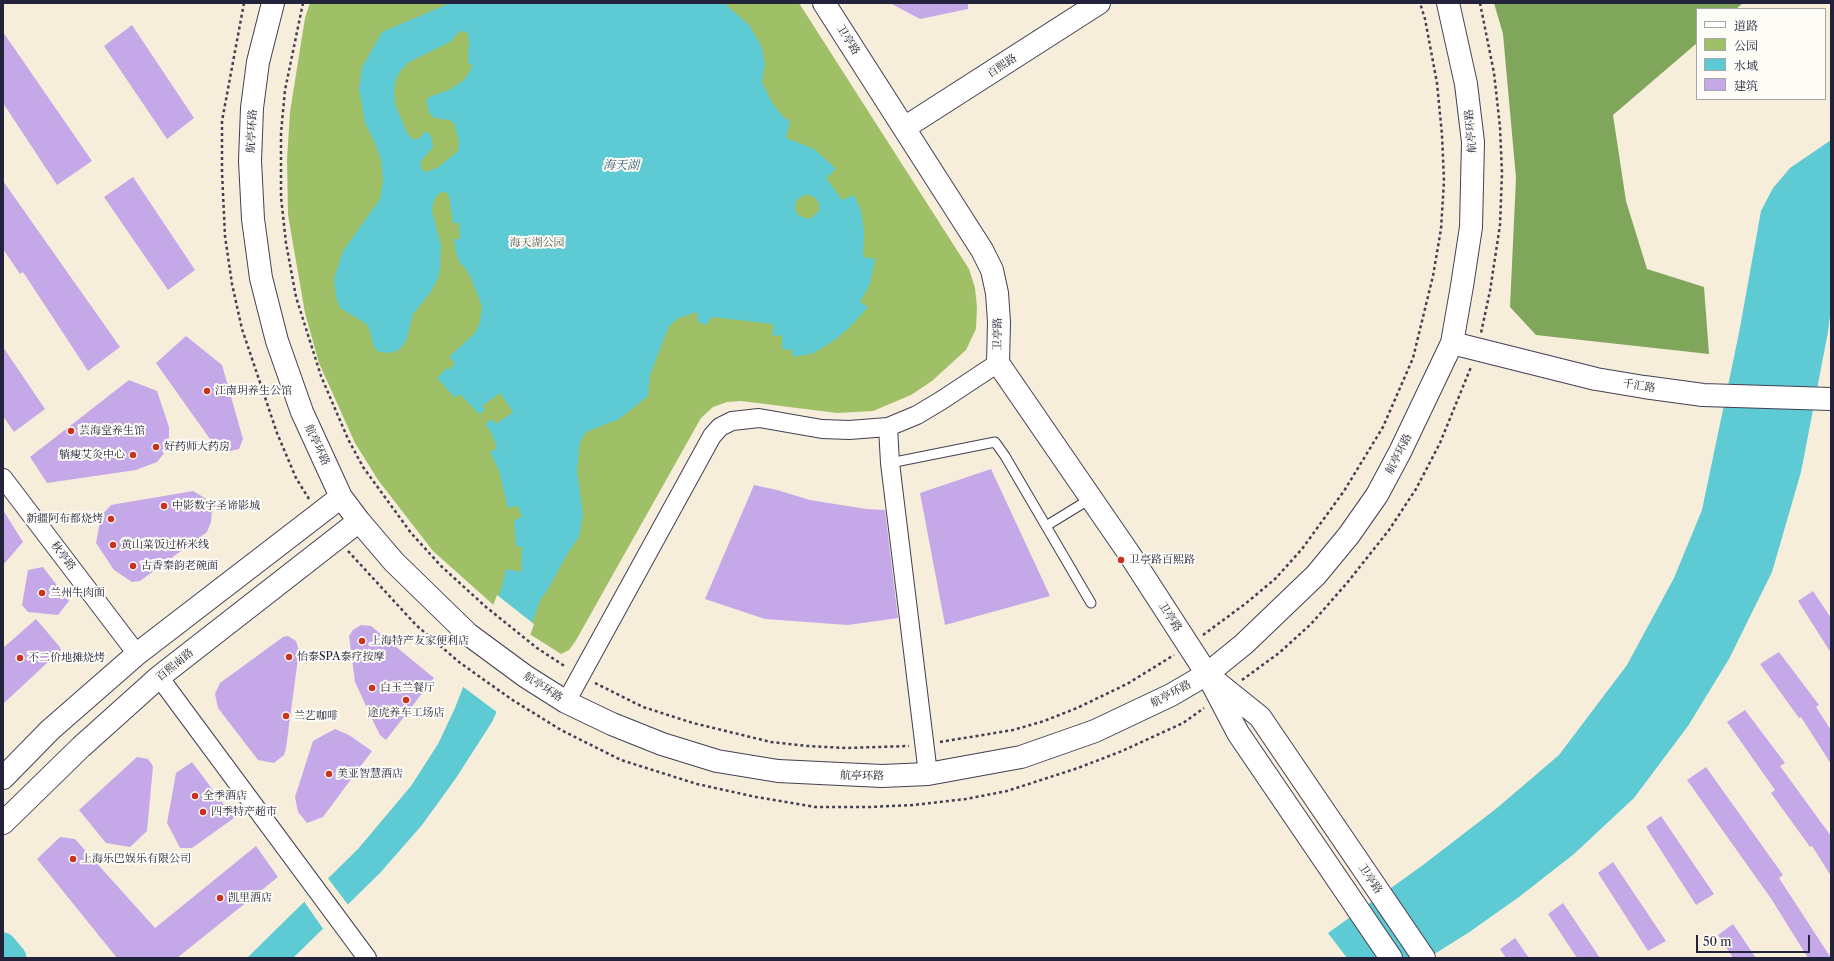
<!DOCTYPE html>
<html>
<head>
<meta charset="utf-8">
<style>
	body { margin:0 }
	#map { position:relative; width:1834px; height:961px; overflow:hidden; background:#f7eddb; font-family:"Libre Caslon Text","Noto Serif SC",serif }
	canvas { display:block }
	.frame { position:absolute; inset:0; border:4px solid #22223b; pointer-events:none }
	.legend { position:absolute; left:1696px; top:8px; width:130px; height:92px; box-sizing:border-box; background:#fdfcf7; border:1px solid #a5a5ac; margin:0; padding:5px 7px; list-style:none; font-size:12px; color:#22223b }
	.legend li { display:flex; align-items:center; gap:8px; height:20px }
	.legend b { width:20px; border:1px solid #a5a5ac }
	.scale { position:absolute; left:1696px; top:935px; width:114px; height:18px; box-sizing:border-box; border:2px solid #22223b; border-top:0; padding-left:5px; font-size:12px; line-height:14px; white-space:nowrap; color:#22223b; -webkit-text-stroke:3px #fdfcf7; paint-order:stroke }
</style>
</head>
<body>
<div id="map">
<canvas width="1834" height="961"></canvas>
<div class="frame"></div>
<ul class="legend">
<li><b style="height:5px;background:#fff"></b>道路</li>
<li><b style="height:11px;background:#a0c068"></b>公园</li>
<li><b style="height:11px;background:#5dcad4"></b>水域</li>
<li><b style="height:11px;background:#c5a8e7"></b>建筑</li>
</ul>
<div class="scale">50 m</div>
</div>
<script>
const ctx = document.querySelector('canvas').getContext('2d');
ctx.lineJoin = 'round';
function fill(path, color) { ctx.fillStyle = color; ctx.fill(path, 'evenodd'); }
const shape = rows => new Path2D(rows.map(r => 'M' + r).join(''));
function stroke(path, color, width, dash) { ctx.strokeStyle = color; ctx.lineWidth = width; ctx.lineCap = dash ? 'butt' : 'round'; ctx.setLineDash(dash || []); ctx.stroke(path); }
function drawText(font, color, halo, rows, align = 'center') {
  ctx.font = font + ' "Libre Caslon Text","Noto Serif SC",serif'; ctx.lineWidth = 4; ctx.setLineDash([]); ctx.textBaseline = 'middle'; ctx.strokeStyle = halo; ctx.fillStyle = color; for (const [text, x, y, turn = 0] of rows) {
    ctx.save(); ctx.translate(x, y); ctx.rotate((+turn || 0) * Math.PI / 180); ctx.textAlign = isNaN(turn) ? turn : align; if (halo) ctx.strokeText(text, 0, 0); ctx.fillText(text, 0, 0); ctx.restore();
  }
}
fill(shape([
	[310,3,799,3,969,269,975,288,977,307,976,329,966,350,932,381,911,395,873,411,837,413,741,401,727,402,713,407,701,418,575,642,569,650,561,654,517,626,433,551,378,480,355,443,319,363,305,313,288,215,287,160,290,112,305,18]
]), '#a0c068');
fill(shape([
	[1494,3,1743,3,1736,9,1697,9,1697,43,1613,115,1626,201,1647,269,1704,287,1709,354,1536,335,1510,307,1516,178,1503,34]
]), '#80a65c');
fill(shape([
	[450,3,724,3,749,25,761,45,765,64,762,82,771,101,783,117,790,121,786,138,814,149,836,169,826,178,842,200,854,195,861,211,864,232,863,257,875,259,870,284,860,302,868,307,849,328,836,339,814,353,793,357,792,350,782,349,782,335,773,336,773,324,712,317,706,325,698,322,697,312,679,318,669,326,650,375,648,396,619,419,586,432,580,442,577,471,583,514,579,537,569,551,548,589,540,600,519,661,492,722,456,778,422,825,380,873,293,958,247,958,358,849,411,786,438,744,455,708,502,587,506,569,521,572,522,547,516,546,514,520,522,517,518,506,508,508,499,471,490,452,497,448,491,432,485,424,492,419,496,424,513,412,500,393,482,406,485,410,479,414,460,394,455,398,437,378,447,368,449,370,455,363,449,357,475,333,480,322,482,306,470,276,465,268,459,262,456,253,454,239,460,239,459,223,453,223,449,196,446,192,439,193,434,200,432,211,441,245,440,267,438,278,430,293,413,314,406,341,399,350,390,353,379,352,374,347,369,328,365,323,340,308,336,297,334,279,343,251,380,199,383,181,381,160,374,141,365,123,359,89,362,67,382,32],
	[464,31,468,34,469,42,468,63,472,65,470,71,464,80,449,90,431,96,426,100,429,113,435,118,449,120,454,123,459,142,458,151,437,168,425,172,421,168,421,161,433,147,432,139,429,133,425,132,418,139,412,139,407,133,395,104,394,91,396,79,401,70,409,62,450,42,459,32],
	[806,194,814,197,819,203,819,211,810,219,799,216,795,209,796,201,799,198],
	[1831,140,1831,307,1828,332,1801,472,1772,572,1729,659,1688,726,1634,798,1574,854,1519,897,1468,933,1428,958,1347,958,1328,933,1423,865,1497,808,1559,755,1627,665,1674,578,1702,510,1739,333,1761,211,1773,188,1790,168]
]), '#5dcad4');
fill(shape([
	[497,595,534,624,521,662,498,713,462,686],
	[327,877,349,906,324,930,303,900]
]), '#f7eddb');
stroke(shape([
	[3,946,13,958]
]), '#5dcad4', 27);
fill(shape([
	[890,3,968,3,968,9,920,19],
	[132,25,194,118,167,139,104,46],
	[3,32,92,161,57,185,3,103],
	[133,177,195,270,168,290,104,197],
	[3,181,120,347,88,371,23,272,20,274,3,249],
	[186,336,222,365,243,439,239,449,226,452,217,449,156,363],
	[3,347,45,409,14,432,3,416],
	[129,380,157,391,169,427,169,437,165,452,157,462,136,470,47,483,30,457],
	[991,469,1050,596,945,625,920,493],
	[754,485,777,490,810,500,866,509,885,510,898,618,848,625,765,619,705,599],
	[193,491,205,498,212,509,211,522,207,532,140,581,132,582,114,570,96,543,101,516,111,505],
	[3,510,23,542,3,565],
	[43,567,69,601,58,615,28,612,22,605,28,570],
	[1813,591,1831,618,1831,653,1798,601],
	[36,619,59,646,61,650,3,704,3,648],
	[361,625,371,626,434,678,386,740,380,735,374,723,355,682,349,636,353,630],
	[288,636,296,641,299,651,286,748,284,755,274,763,258,760,218,708,215,694,220,683,283,637],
	[1779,652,1819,705,1816,707,1831,730,1831,764,1801,717,1799,718,1760,664],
	[1745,710,1785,763,1780,766,1831,836,1831,876,1812,846,1810,847,1771,793,1775,790,1727,722],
	[335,729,349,735,372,751,323,817,307,823,298,812,295,797,313,741],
	[137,757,148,759,153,766,147,831,130,847,106,843,79,810],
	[192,762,234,818,192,848,180,848,167,823,176,773],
	[1706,767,1783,875,1779,878,1831,958,1808,958,1772,900,1687,780],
	[1661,816,1714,894,1696,905,1646,827],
	[60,837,75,839,155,928,256,846,278,877,177,958,117,958,37,859],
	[1613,862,1666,941,1648,951,1598,873],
	[1563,903,1600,958,1577,958,1548,914],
	[1733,924,1756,958,1733,958,1718,935],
	[1515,938,1529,958,1506,958,1500,949]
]), '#c5a8e7');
const service = shape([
	[890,463,995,442,1005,456,1091,603],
	[1046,526,1090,499]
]);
const minor = shape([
	[888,427,890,463,928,774],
	[3,478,137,654],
	[159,677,367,958],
	[566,702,712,436,720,427,732,421,759,418,822,429,849,430,888,427,917,415,942,400,998,363]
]);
const tertiary = shape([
	[273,3,258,62,252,108,250,161,253,219,261,278,277,341,302,412,341,497,359,521,394,562,468,634,525,676,566,702,612,724,662,744,717,761,778,771,882,776,928,774,1021,757,1095,731,1171,695,1207,674,1244,644,1316,575,1349,535,1377,495,1400,452,1452,343,1462,286,1471,227,1473,142,1466,84,1448,3],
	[824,3,982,250,992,270,997,293,999,322,998,363,1130,555,1207,674,1238,733,1391,958],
	[904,128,1099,3],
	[1452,343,1596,379,1644,387,1703,395,1831,399],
	[1214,680,1260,717,1424,958],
	[3,778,50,730,137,654,341,497],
	[3,823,81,747,159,677,359,521]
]);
stroke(service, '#424053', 11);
stroke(minor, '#424053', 20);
stroke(tertiary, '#424053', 24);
stroke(shape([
	[244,3,222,121,222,172,225,236,232,284,242,329,277,433,296,478,309,499],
	[303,3,285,90,281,133,281,197,286,243,296,297,321,376,348,439,363,467,411,533,441,566,486,607,537,648,566,667],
	[1480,3,1494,73,1500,127,1502,173,1500,225,1490,291,1481,333],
	[348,551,416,625,459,662,511,699,561,730,621,760,697,784,756,797,815,807,869,807,913,805,966,799,1007,791,1078,768,1122,751,1183,723,1204,708],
	[1203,635,1245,604,1275,579,1302,549,1344,491,1383,427,1413,358,1433,276,1441,229,1444,181,1442,135,1437,83,1425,19,1420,3],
	[1242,680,1279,653,1311,624,1347,583,1389,530,1416,489,1440,443,1471,367],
	[595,683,643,707,693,723,771,742,807,746,846,748,909,746],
	[940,742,1013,730,1044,721,1077,708,1127,684,1174,655]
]), '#424053', 2.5, [3, 3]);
stroke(service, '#fff', 9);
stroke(minor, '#fff', 18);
stroke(tertiary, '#fff', 22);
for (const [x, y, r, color] of [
	[207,391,4,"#c8321e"],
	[71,431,4,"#c8321e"],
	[156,447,4,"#c8321e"],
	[133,455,4,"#c8321e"],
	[164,506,4,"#c8321e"],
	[111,519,4,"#c8321e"],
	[113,545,4,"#c8321e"],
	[1121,560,4,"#c8321e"],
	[133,566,4,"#c8321e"],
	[42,593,4,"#c8321e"],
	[362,641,4,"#c8321e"],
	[289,657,4,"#c8321e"],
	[20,658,4,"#c8321e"],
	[372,688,4,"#c8321e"],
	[406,700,4,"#c8321e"],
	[286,716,4,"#c8321e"],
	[329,774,4,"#c8321e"],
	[195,796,4,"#c8321e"],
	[203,812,4,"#c8321e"],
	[73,859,4,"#c8321e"],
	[220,898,4,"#c8321e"]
]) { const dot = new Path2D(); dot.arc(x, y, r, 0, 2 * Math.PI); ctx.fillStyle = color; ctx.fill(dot); stroke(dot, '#fdfcf7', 1.5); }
drawText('11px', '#22223b', '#fdfcf7', [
	["卫亭路",848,40,58],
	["百熙路",1002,66,-33],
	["航亭环路",252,131,-87],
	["航亭环路",1471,131,-95],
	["卫亭路",998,334,-90],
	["千汇路",1639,386,9],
	["航亭环路",317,445,65],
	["航亭环路",1399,454,-63],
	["秋亭路",63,556,53],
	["卫亭路",1170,617,57],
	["百熙南路",175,665,-39],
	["航亭环路",543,687,33],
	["航亭环路",1171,694,-28],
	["航亭环路",862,776,1],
	["卫亭路",1370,879,56]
]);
drawText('11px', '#4e594b', '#fdfcf7', [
	["海天湖公园",537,243]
]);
drawText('11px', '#22223b', '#fdfcf7', [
	["江南玥养生公馆",215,391],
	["芸海堂养生馆",79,431],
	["好药师大药房",164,447],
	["躺瘦艾灸中心",125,455,"right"],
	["中影数字圣谛影城",172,506],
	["新疆阿布都烧烤",103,519,"right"],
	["黄山菜饭过桥米线",121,545],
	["卫亭路百熙路",1129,560],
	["古香秦韵老碗面",141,566],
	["兰州牛肉面",50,593],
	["上海特产友家便利店",370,641],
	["怡泰SPA泰疗按摩",297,657],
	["不二价地摊烧烤",28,658],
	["白玉兰餐厅",380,688],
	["途虎养车工场店",406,713,"center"],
	["兰艺咖啡",294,716],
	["美亚智慧酒店",337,774],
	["全季酒店",203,796],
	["四季特产超市",211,812],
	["上海乐巴娱乐有限公司",81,859],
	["凯里酒店",228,898]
], 'left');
drawText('italic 12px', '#375d71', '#fdfcf7', [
	["海天湖",621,166]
]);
</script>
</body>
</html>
